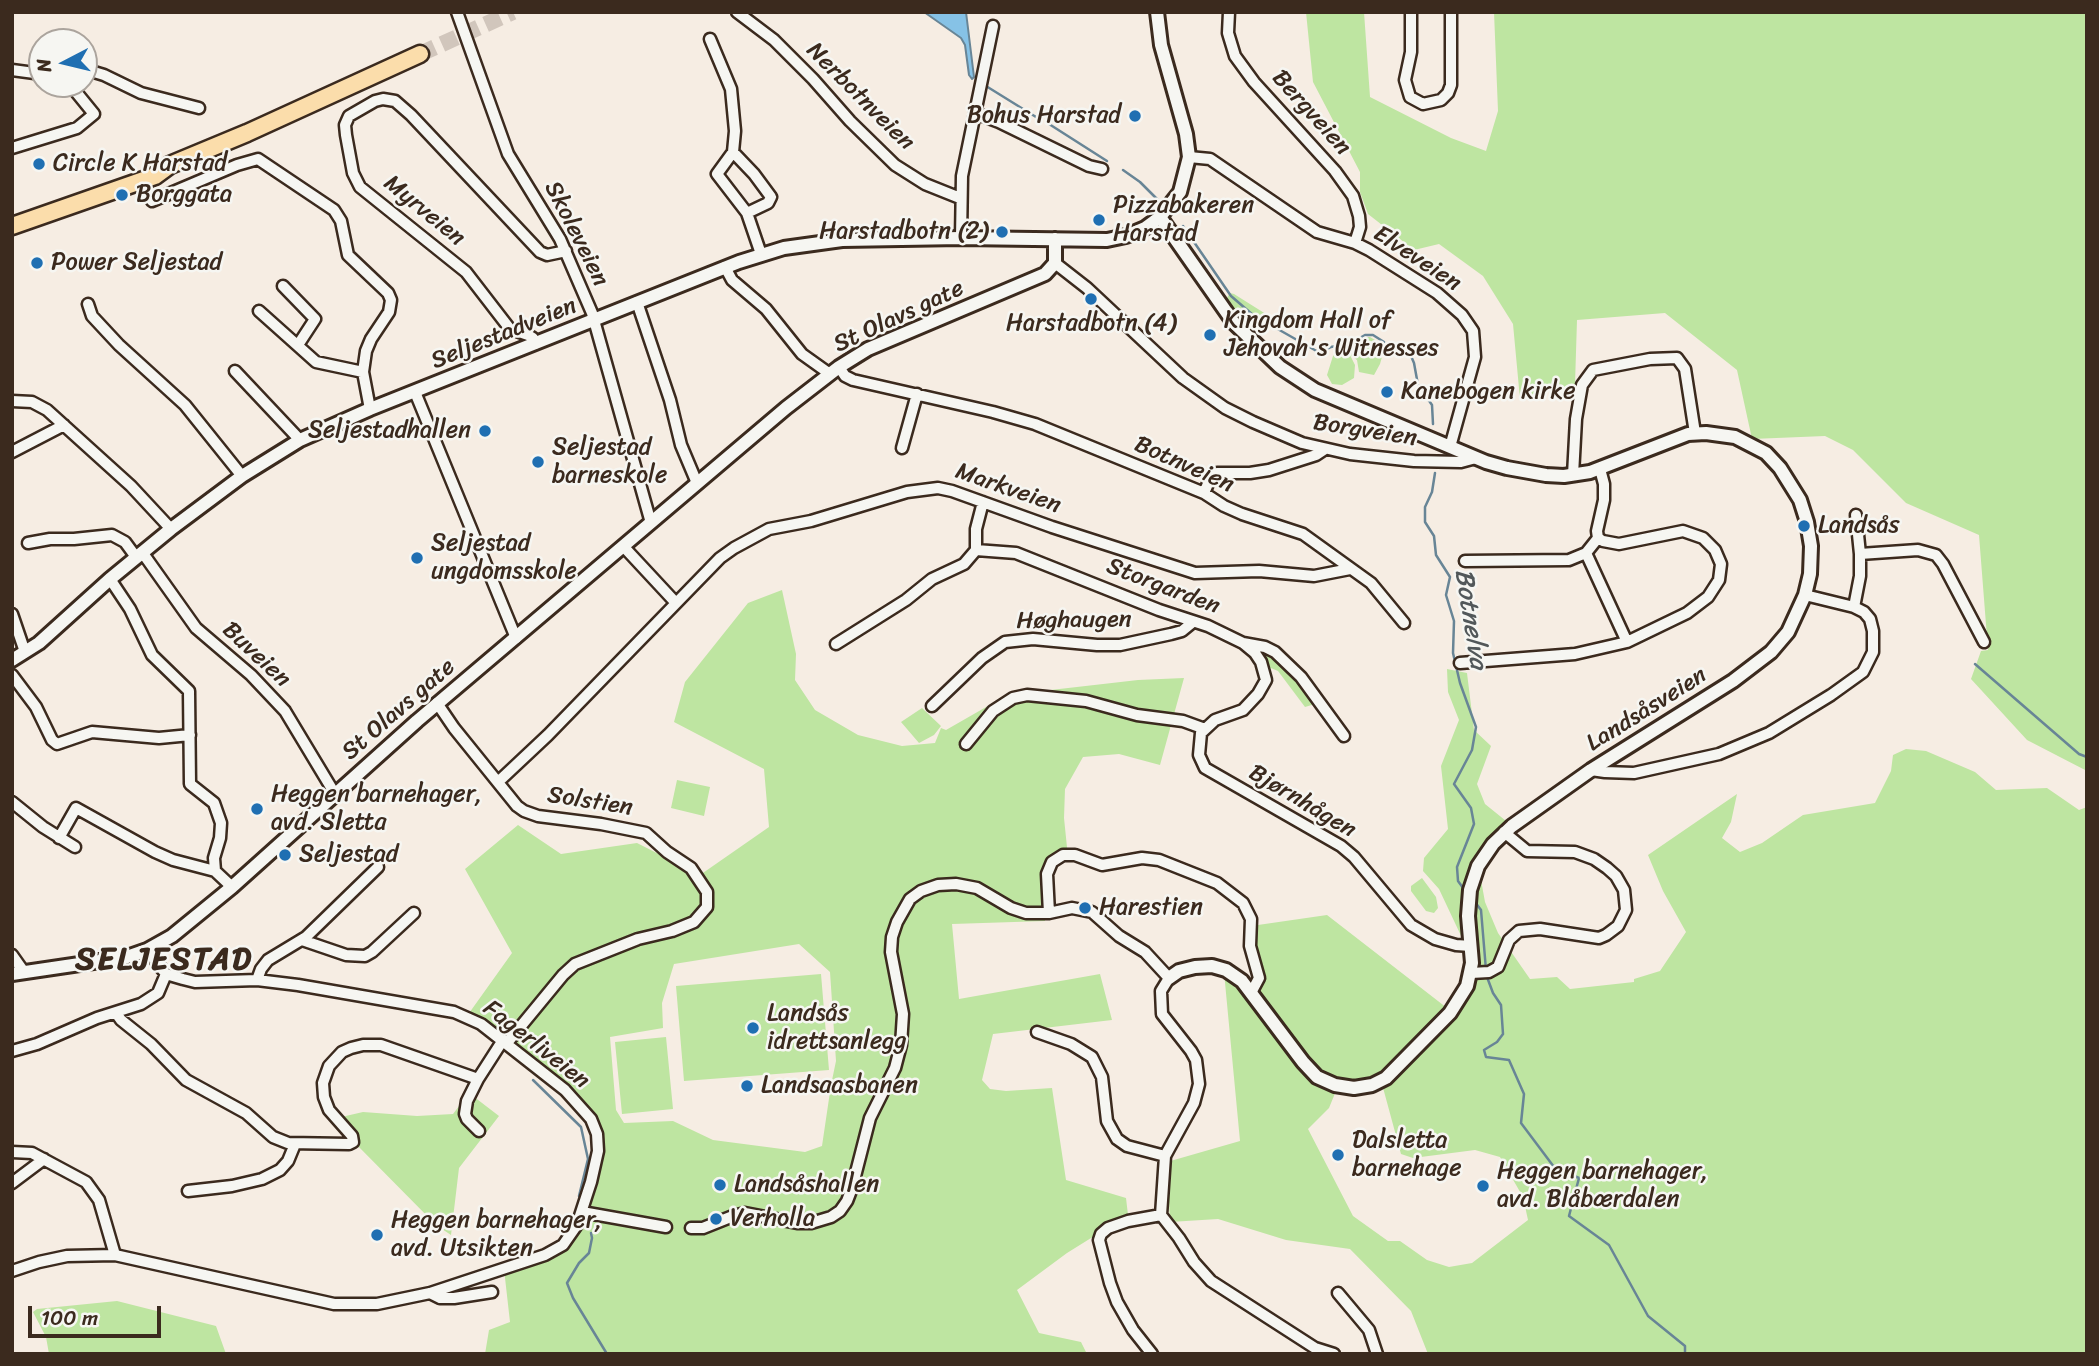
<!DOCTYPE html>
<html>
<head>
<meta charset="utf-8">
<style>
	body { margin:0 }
	#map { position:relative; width:2099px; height:1366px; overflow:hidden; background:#f6ede3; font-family:Sriracha,sans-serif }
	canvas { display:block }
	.frame { position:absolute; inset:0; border:14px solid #3b2a1e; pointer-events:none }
	.north { position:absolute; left:28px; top:28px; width:70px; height:70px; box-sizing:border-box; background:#f6f6f2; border:2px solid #aba49d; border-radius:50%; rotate:263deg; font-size:19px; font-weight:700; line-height:28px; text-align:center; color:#3b2a1e }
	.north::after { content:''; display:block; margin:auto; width:24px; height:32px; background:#1f6fb2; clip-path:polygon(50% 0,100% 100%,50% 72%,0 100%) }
	.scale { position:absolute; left:28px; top:1306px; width:133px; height:32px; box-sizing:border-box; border:4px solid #3b2a1e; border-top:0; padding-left:9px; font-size:21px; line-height:24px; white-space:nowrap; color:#3b2a1e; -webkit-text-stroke:5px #f6f6f2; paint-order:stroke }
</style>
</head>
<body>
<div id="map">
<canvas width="2099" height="1366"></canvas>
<div class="frame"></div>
<div class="north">N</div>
<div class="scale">100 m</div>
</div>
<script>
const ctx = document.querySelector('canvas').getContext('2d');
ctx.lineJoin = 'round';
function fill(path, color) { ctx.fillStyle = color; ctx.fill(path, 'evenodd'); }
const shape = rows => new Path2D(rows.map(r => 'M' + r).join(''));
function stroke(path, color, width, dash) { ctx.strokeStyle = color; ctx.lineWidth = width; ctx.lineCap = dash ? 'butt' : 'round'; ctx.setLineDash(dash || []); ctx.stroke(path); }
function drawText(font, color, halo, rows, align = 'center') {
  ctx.font = font + ' Sriracha,sans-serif'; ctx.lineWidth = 5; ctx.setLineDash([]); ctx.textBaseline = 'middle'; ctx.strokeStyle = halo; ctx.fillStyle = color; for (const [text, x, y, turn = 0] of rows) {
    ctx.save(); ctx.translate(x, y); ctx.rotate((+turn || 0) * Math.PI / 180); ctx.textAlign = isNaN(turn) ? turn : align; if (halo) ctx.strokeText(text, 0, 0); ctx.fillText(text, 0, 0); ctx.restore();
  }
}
fill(shape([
	[1306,12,1364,12,1370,97,1451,138,1486,151,1498,111,1494,12,2087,12,2087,771,2027,740,1971,679,1981,651,1988,650,1979,535,1906,503,1853,450,1825,436,1752,439,1737,370,1665,313,1577,320,1575,384,1520,399,1513,324,1483,276,1439,244,1414,250,1368,214,1360,192,1360,172,1313,82],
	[1230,293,1234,294,1277,321,1253,325,1248,333,1225,301],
	[1364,337,1370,337,1385,346,1380,364,1374,375,1359,372,1357,360,1350,355,1355,365,1354,378,1342,385,1332,384,1327,375,1333,356,1343,347,1351,345,1354,347,1354,344],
	[782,590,796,654,795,680,815,710,858,735,902,746,935,743,941,728,946,730,1007,695,1138,680,1184,678,1160,765,1119,754,1083,757,1065,789,1064,818,1068,857,1056,855,1044,875,1045,921,952,924,959,999,1100,974,1112,1020,993,1034,982,1080,990,1089,1006,1091,1052,1088,1066,1180,1126,1198,1128,1215,1067,1253,1017,1290,1039,1333,1081,1342,1087,1354,485,1354,489,1330,510,1322,504,1269,566,1245,594,1173,596,1132,561,1090,554,1090,553,1083,467,1016,512,953,465,869,518,825,561,854,637,843,700,875,769,827,764,769,674,722,685,682,748,603],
	[799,944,830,972,836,1061,831,1085,822,1146,805,1152,713,1140,673,1121,624,1123,616,1110,610,1037,663,1028,662,1003,674,964],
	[1253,646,1263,649,1286,664,1315,704,1305,707,1278,671,1266,666],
	[1447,669,1467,673,1474,730,1491,746,1477,784,1485,804,1511,825,1479,869,1485,902,1498,933,1530,979,1557,977,1570,989,1634,982,1634,979,1660,971,1686,932,1663,891,1648,855,1737,794,1731,822,1722,838,1740,852,1762,843,1803,815,1875,803,1891,771,1893,755,1906,749,1926,751,1975,772,1996,790,2047,788,2079,810,2087,807,2087,1354,1428,1354,1411,1311,1350,1249,1286,1240,1218,1219,1170,1222,1167,1162,1240,1141,1224,972,1254,1000,1251,926,1327,915,1447,1008,1470,973,1467,941,1463,940,1439,889,1423,871,1424,858,1448,829,1441,766,1459,720,1448,692],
	[1382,1084,1401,1154,1413,1158,1475,1150,1500,1157,1523,1197,1528,1220,1472,1263,1449,1267,1427,1260,1400,1241,1388,1241,1353,1216,1308,1129,1329,1108,1338,1086],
	[922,708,941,726,934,735,919,743,901,722],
	[677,780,710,787,704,816,671,808],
	[1422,878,1436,897,1438,908,1434,913,1426,911,1411,891,1411,886],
	[821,974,829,1070,684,1081,676,986],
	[666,1037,673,1109,622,1114,615,1042],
	[469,1093,499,1116,459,1168,451,1235,436,1225,354,1142,337,1118,363,1112,417,1116,453,1114],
	[117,1301,216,1326,226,1354,49,1354,46,1337,33,1312,37,1309]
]), '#bee5a1');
const water = shape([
	[924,12,966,12,974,77,972,79,969,75,965,45,961,38,924,12]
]);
fill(water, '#86c2e6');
stroke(water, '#688596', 2);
stroke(shape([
	[986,86,1036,117],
	[1049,124,1107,161],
	[1123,170,1140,182,1158,200],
	[1183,226,1231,296,1253,315,1320,353,1331,347,1351,343,1365,335,1373,335,1384,342],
	[1397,345,1411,356,1414,363,1418,385,1432,405,1433,424],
	[1435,473,1432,492,1425,507,1425,522,1434,536,1436,555,1450,577,1446,595,1454,621,1453,653,1460,683,1476,727,1472,750,1454,784,1471,808,1474,824,1457,867,1458,881,1466,892],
	[1975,664,2079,754,2087,757],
	[1475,902,1481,910,1486,970],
	[1487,977,1493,993,1501,1005,1503,1034,1497,1042,1484,1050,1486,1057,1509,1060,1524,1094,1521,1123,1554,1167,1579,1178,1569,1216,1609,1245,1648,1316,1685,1346,1685,1354],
	[533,1080,581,1127,588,1159,579,1196],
	[591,1233,592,1238,589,1253,579,1263,567,1283,573,1298,607,1354]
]), '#688596', 2.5);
stroke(shape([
	[420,54,513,12]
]), '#d1c6bc', 16, [16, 8]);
const minor = shape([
	[457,12,508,154,560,239,592,313,651,523],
	[737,12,774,40,813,79,850,121,895,165,925,184,960,198],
	[1229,12,1228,33,1235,56,1254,82,1335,171,1353,196,1359,216,1360,227,1355,243],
	[1411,12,1411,52,1405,80,1410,97,1423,104,1441,100,1448,93,1451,85,1451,12],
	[710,39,731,89,735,131,733,152,717,174,747,213,761,254],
	[84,69,104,75,141,93,199,108],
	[12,70,42,74],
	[975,113,999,122,1089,166,1102,169],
	[12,148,77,128,94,114,72,87,67,84],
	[733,152,754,174,771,197,768,203,747,213],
	[1189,157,1210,159,1317,232,1355,243,1369,250,1437,293,1462,315,1473,331,1475,357,1450,447],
	[152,201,237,165,258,159,334,210,341,221,348,255,388,293,391,300,389,312,371,339,366,351,363,372],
	[961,238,962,176,993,26],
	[1055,263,1087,288,1183,378,1225,408,1253,422,1302,443,1350,454,1414,461,1461,462,1476,458],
	[725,267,732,280,766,309,802,354,830,374],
	[283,286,315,319,298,345],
	[637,302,670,400,681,445,697,483],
	[88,304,92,316,119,345,185,405,242,476],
	[259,311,316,362,363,372,370,409],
	[535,344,533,338,528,335,510,329,466,272,360,187,353,173,346,135,345,125,349,116,375,101,383,99,395,101,411,115,540,252,547,255,566,251],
	[839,367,845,376,853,380,993,412,1035,424,1204,493,1224,506,1242,514,1303,534,1371,583,1404,623],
	[235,371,300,440],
	[415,392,516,638],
	[12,401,32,402,47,410,131,486,171,529],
	[902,448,917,394],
	[12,452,64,425],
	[1573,475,1576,419,1582,385,1593,370,1650,359,1677,358,1685,369,1695,433],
	[1204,493,1210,479,1217,473,1250,473,1269,470,1316,455,1325,449],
	[983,502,976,529,976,550,1016,553,1159,610,1208,626,1243,643,1265,647,1275,652,1301,677,1344,736],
	[28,543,50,539,74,539,112,535,125,542,136,557],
	[623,546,676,603],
	[142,552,196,628,251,675,285,711,335,794],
	[1586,553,1627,642],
	[1860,554,1918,550,1936,555,1943,564,1984,642],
	[1465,561,1569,560,1586,553,1598,538],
	[110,579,130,609,152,655,189,691,190,784,214,803,221,823,220,838,214,858,215,871],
	[1854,607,1860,576,1860,554,1856,515],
	[12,614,25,652],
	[1243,643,1255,653,1261,662,1266,680,1258,694,1243,710,1215,720,1201,733,1199,755,1205,768,1341,846,1354,857,1411,925,1435,939,1456,945,1471,946],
	[836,644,906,600,932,579,964,564,976,550],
	[1460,663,1575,654,1627,642,1687,613,1708,597,1719,580,1721,564,1715,550,1703,538,1683,531,1619,544,1603,541,1598,538,1597,531,1604,500,1604,484,1600,469],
	[12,675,36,707,52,740,57,744,92,732,159,738,190,735],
	[437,703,454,728,517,806,524,811,538,816,601,824,646,833,667,852,691,868,707,892,707,907,694,922,672,931,638,939,575,964,563,975,507,1043],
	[932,706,982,658,1005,642,1033,639,1097,645,1120,645,1171,634,1182,631,1193,622],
	[966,744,993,711,1013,698,1027,695,1086,701,1137,715,1183,721,1205,729],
	[1591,770,1605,772,1634,773,1719,754,1769,733,1831,695,1863,672,1873,652,1873,631,1870,619,1864,612,1854,607,1805,595],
	[498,782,548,735,720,558,734,548,769,529,811,521,907,492,938,488,952,491,1052,527,1195,573,1259,571,1314,576,1350,569],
	[12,802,43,827,75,847],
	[59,838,76,808,155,852,173,860,215,871,232,887],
	[1049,913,1047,874,1052,862,1063,855,1075,855,1102,865,1142,858,1159,860,1217,883,1243,903,1251,919,1250,946,1259,978,1251,993],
	[302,940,346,955,365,956,372,952,414,913],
	[12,955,24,972],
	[1471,973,1489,972,1498,967,1509,940,1519,931,1540,929,1599,938,1606,935,1618,926,1626,910,1624,890,1616,876,1607,868,1594,859,1575,852,1527,851,1504,832],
	[257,980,261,969,268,960,306,937,378,867],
	[116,1013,121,1020,151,1044,186,1080,246,1113,273,1137,288,1143,349,1144,353,1142,352,1136,329,1110,324,1097,323,1083,329,1066,342,1052,351,1048,363,1045,381,1045,478,1079,503,1040],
	[1037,1032,1071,1044,1092,1057,1102,1077,1107,1121,1117,1139,1127,1146,1165,1156],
	[12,1051,37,1044,97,1018,141,1004,158,993,166,974],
	[478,1079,467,1101,465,1114,467,1119,479,1131],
	[12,1152,32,1153,86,1182,99,1200,115,1255],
	[12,1183,44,1159],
	[188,1191,232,1186,262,1179,280,1170,288,1161,295,1144],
	[582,1212,666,1227],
	[1161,1215,1179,1238,1194,1262,1211,1281,1315,1348,1334,1354],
	[691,1228,703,1228,733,1216,745,1213,797,1223,811,1223,831,1217,840,1211,847,1201,852,1188,870,1118,895,1068,901,1045,903,1014,891,952,892,937,897,922,910,899,921,891,938,885,956,884,977,888,1011,908,1026,913,1049,913,1072,908,1092,912,1119,936,1145,952,1169,978,1161,991,1162,1014,1191,1051,1196,1060,1199,1084,1194,1103,1165,1156,1161,1215],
	[12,1271,39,1262,67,1256,115,1255,334,1304,377,1304,430,1293,545,1255,563,1245,577,1225,591,1182,598,1151,597,1134,591,1119,565,1090,481,1024,454,1012,298,985,257,980,195,982,183,979,166,974,147,950],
	[430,1293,440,1298,454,1298,492,1292],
	[1338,1293,1369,1330,1377,1354],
	[1152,1354,1133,1330,1117,1302,1110,1283,1099,1240,1101,1234,1108,1228,1128,1221,1161,1215]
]);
const tertiary = shape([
	[1160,217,1234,323,1280,367,1315,390,1486,462,1507,468,1546,475,1564,476,1590,472,1688,434,1706,433,1735,437,1766,453,1780,468,1800,500,1807,522,1811,546,1810,574,1805,595,1788,632,1771,652,1733,681,1591,770,1512,826,1493,844,1478,866,1470,890,1468,916,1472,963,1467,986,1450,1013,1386,1078,1372,1085,1354,1088,1335,1085,1317,1077,1303,1062,1242,981,1226,970,1212,966,1195,967,1179,971,1169,978],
	[12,660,39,643,110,579,171,529,242,476,300,440,370,409,739,262,784,248,842,240,961,238,1107,240,1126,236,1145,228,1160,217,1180,192,1189,157,1186,134,1161,45,1157,12],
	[12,974,127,957,147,950,172,936,232,887,417,721,786,408,839,367,868,349,1045,274,1055,263,1055,239]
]);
const trunk = shape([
	[12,226,155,176,170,165,247,133,420,54]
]);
stroke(minor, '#3b2a1e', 15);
stroke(tertiary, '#3b2a1e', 18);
stroke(trunk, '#3b2a1e', 21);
stroke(minor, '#f6f6f2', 10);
stroke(tertiary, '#f6f6f2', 12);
stroke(trunk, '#fbddab', 16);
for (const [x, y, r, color] of [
	[1135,116,7,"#1f6fb2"],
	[39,164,7,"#1f6fb2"],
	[122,195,7,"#1f6fb2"],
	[1099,220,7,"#1f6fb2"],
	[1002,232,7,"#1f6fb2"],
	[37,263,7,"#1f6fb2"],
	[1091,299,7,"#1f6fb2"],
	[1210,335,7,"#1f6fb2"],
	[1387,392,7,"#1f6fb2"],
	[485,431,7,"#1f6fb2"],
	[538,462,7,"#1f6fb2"],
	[1804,526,7,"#1f6fb2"],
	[417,558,7,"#1f6fb2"],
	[257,809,7,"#1f6fb2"],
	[285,855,7,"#1f6fb2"],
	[1085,908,7,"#1f6fb2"],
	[753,1028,7,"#1f6fb2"],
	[747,1086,7,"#1f6fb2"],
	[1338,1155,7,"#1f6fb2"],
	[720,1185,7,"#1f6fb2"],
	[1483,1186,7,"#1f6fb2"],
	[716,1219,7,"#1f6fb2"],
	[377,1235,7,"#1f6fb2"]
]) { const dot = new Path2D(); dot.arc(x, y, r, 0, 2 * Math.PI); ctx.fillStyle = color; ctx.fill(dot); stroke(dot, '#f6f6f2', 2.5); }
drawText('24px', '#3b2a1e', '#f6f6f2', [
	["Nerbotnveien",860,97,45],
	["Bergveien",1311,113,48],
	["Myrveien",424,211,39],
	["Skoleveien",576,234,63],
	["Elveveien",1417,259,33],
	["St Olavs gate",899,317,-25],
	["Seljestadveien",504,334,-22],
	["Borgveien",1365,431,9],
	["Botnveien",1184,465,24],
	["Markveien",1008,489,19],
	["Storgarden",1163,587,21],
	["Høghaugen",1074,621,-1],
	["Buveien",256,655,43],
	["St Olavs gate",399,710,-41],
	["Landsåsveien",1647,710,-32],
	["Solstien",590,802,9],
	["Bjørnhågen",1302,802,31],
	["Fagerliveien",536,1045,38]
]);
drawText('24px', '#3b2a1e', '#f6f6f2', [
	["Bohus Harstad",1121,116,"right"],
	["Circle K Harstad",53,164],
	["Borggata",136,195],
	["Pizzabakeren",1113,206],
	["Harstad",1113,234],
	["Harstadbotn (2)",988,232,"right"],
	["Power Seljestad",51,263],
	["Kingdom Hall of",1224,321],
	["Jehovah's Witnesses",1224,349],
	["Harstadbotn (4)",1091,324,"center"],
	["Kanebogen kirke",1401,392],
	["Seljestadhallen",471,431,"right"],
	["Seljestad",552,448],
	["barneskole",552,476],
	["Landsås",1818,526],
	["Seljestad",431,544],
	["ungdomsskole",431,572],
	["Heggen barnehager,",271,795],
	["avd. Sletta",271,823],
	["Seljestad",299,855],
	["Harestien",1099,908],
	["Landsås",767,1014],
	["idrettsanlegg",767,1042],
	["Landsaasbanen",761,1086],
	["Dalsletta",1352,1141],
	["barnehage",1352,1169],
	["Heggen barnehager,",1497,1172],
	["avd. Blåbærdalen",1497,1200],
	["Landsåshallen",734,1185],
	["Verholla",730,1219],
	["Heggen barnehager,",391,1221],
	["avd. Utsikten",391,1249]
], 'left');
drawText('italic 26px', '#52585a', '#f6f6f2', [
	["Botnelva",1470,619,81]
]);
ctx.letterSpacing = '2px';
drawText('bold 32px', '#3b2a1e', '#f6f6f2', [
	["SELJESTAD",164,961]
]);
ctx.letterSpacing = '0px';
</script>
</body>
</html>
